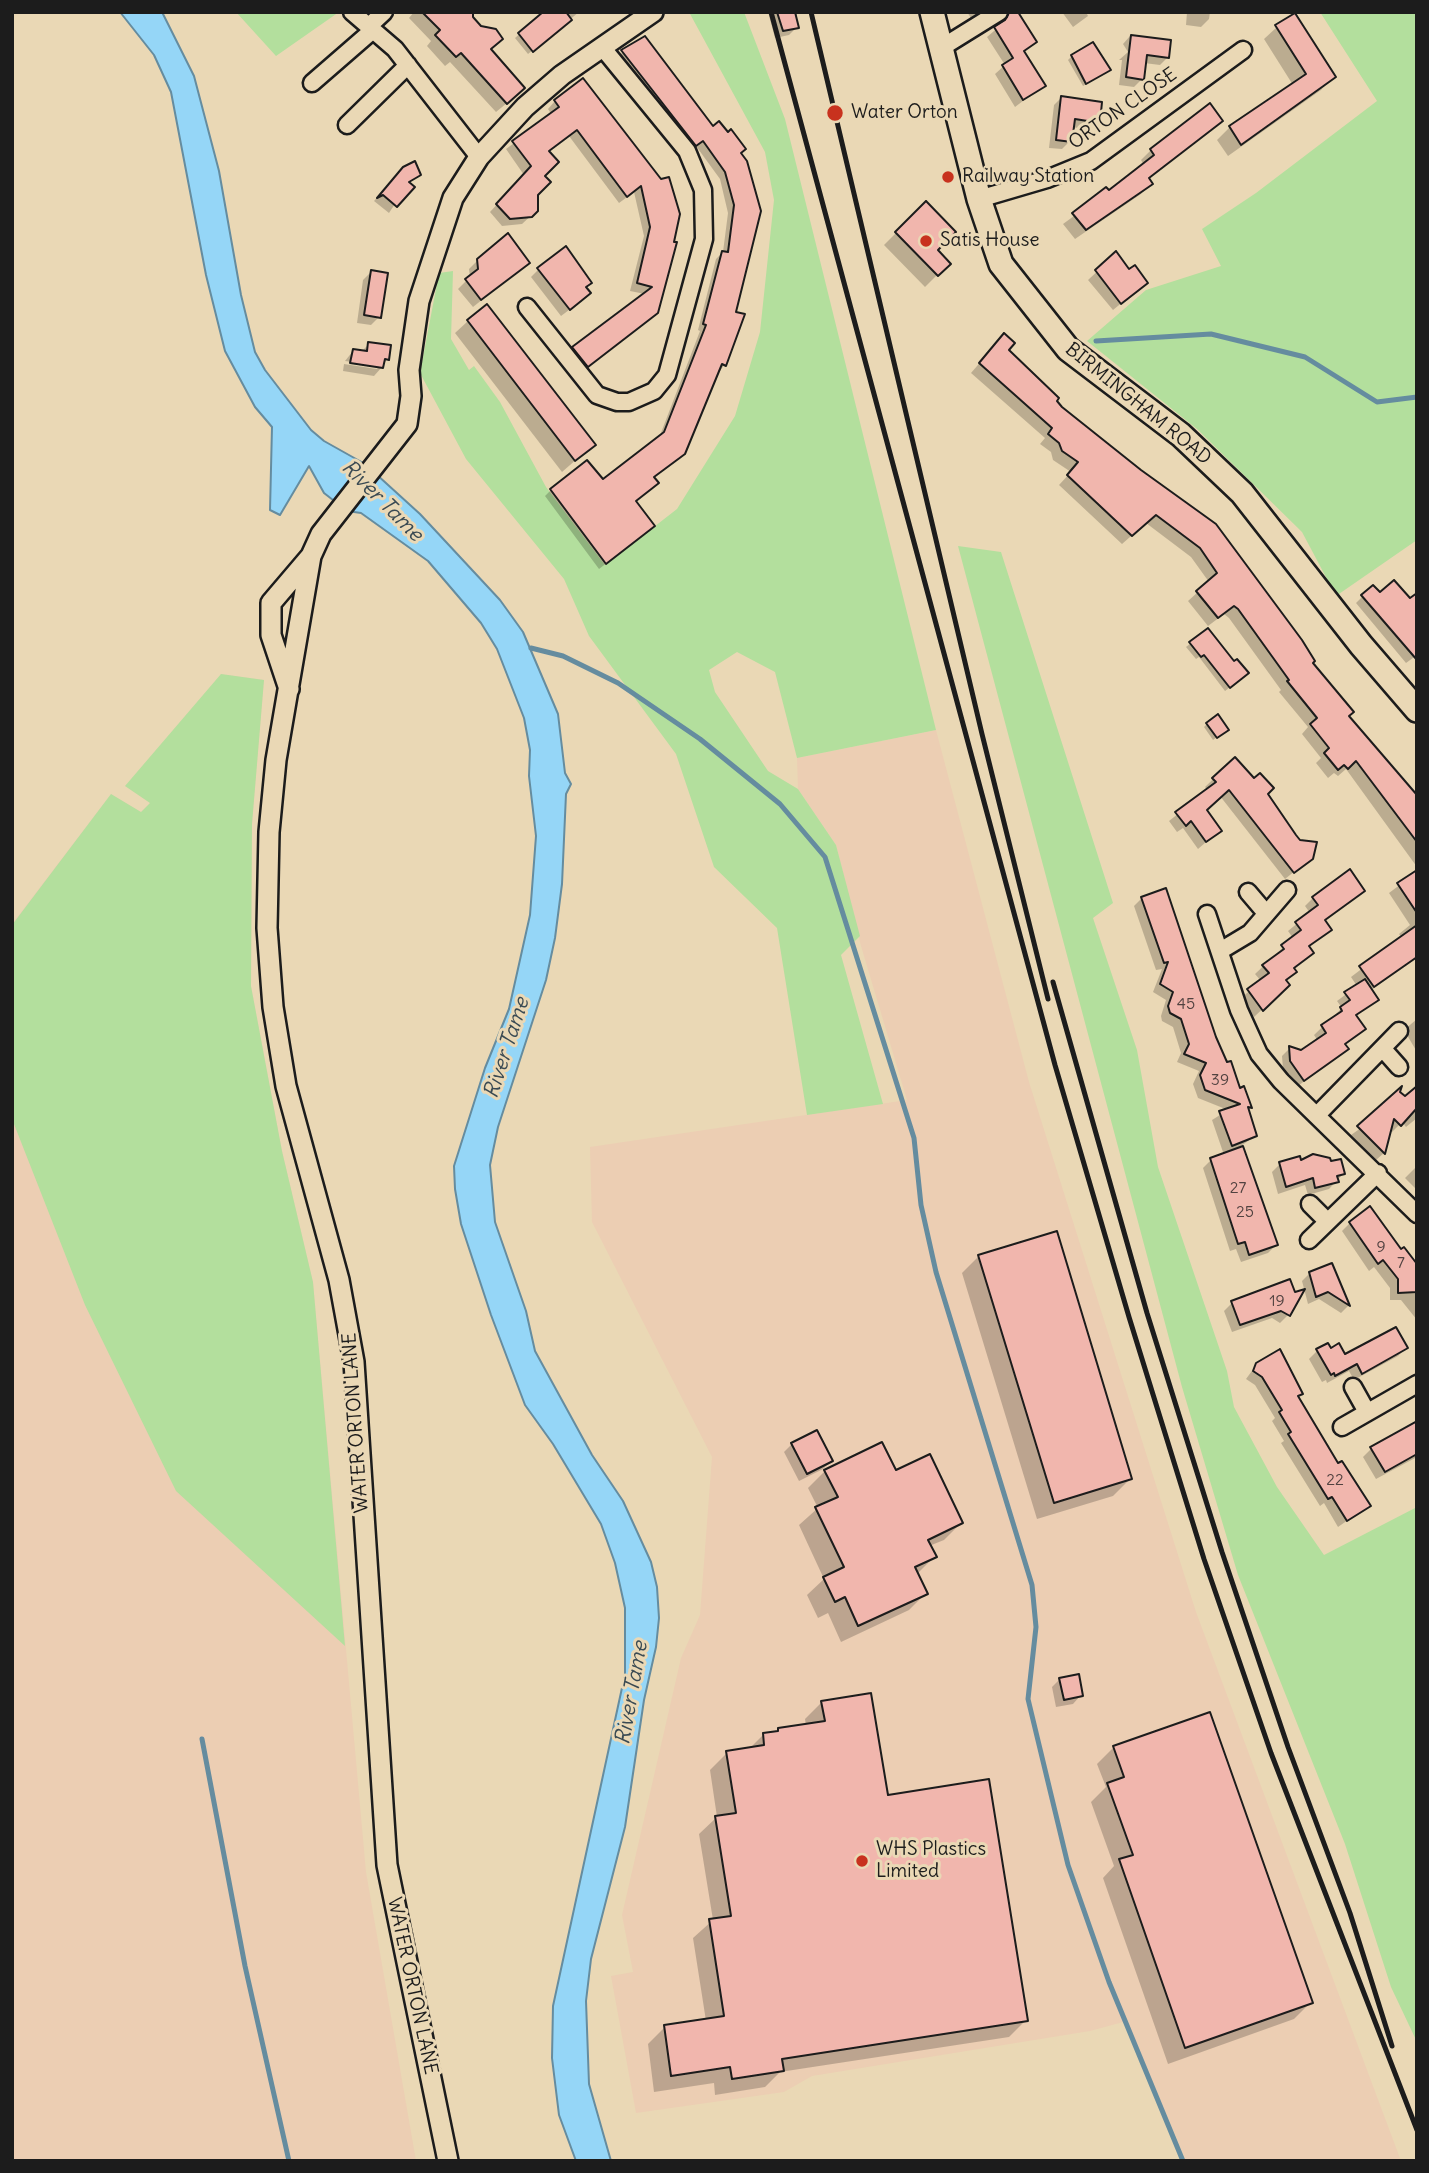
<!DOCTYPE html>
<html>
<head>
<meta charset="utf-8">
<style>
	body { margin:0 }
	#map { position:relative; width:1429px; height:2173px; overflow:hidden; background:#ead8b5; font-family:Delius,sans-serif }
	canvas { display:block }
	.frame { position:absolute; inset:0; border:14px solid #1c1c1c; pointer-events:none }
</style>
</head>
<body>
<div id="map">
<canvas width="1429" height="2173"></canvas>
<div class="frame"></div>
</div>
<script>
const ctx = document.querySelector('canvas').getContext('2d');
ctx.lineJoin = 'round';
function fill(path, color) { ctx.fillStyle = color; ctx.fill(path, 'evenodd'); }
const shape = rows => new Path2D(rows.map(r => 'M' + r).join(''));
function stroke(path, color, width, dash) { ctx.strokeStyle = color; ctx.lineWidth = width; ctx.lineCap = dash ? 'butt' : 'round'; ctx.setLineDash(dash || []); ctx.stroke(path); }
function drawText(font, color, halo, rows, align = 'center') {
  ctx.font = font + ' Delius,sans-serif'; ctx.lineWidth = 6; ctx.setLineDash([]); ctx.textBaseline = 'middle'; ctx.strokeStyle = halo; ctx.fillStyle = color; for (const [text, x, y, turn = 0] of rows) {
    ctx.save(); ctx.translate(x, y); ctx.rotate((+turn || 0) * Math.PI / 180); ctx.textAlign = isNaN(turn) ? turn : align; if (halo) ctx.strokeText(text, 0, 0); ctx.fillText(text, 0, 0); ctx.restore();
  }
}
fill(shape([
	[221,674,264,680,252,824,251,986,282,1151,313,1282,366,1872,416,2161,12,2161,12,924,111,794,141,812,150,803,125,786],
	[936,730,1029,1082,1196,1612,1401,2161,1186,2161,1127,2021,1090,2031,812,2076,784,2092,636,2113,611,1976,633,1972,622,1915,681,1658,700,1615,712,1457,592,1222,590,1147,907,1100,861,946,836,845,798,789,797,758]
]), '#ecceb3');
fill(shape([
	[236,12,339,12,276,56],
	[689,12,744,12,785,119,936,730,797,758,775,672,737,652,709,670,715,692,768,771,798,789,836,845,860,936,841,955,883,1104,807,1115,777,928,714,867,676,754,589,636,564,579,466,459,420,373,439,273,453,271,451,339,469,370,474,366,500,402,546,487,605,565,677,509,735,416,760,332,774,200,765,152],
	[1320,12,1417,12,1417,540,1336,596,1302,532,1197,429,1087,341,1146,290,1221,266,1202,229,1256,193,1377,101],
	[958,546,1001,552,1113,903,1093,918,1137,1050,1158,1167,1227,1371,1234,1407,1277,1487,1324,1555,1417,1507,1417,2042,1391,1987,1345,1844,1238,1575,1182,1387],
	[221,674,264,680,252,824,251,986,282,1151,313,1282,345,1646,176,1491,85,1305,12,1119,12,925,111,794,141,812,150,803,125,786]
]), '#b3df9d');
const water = shape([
	[120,12,162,12,194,76,219,171,241,295,255,352,265,370,311,430,324,441,365,464,420,514,500,600,523,632,558,714,565,773,571,784,566,794,562,884,555,938,546,980,498,1127,490,1165,495,1222,526,1311,535,1351,592,1455,623,1501,651,1562,657,1587,659,1618,656,1647,644,1700,625,1827,591,1959,586,2001,589,2084,611,2161,576,2161,559,2115,552,2058,553,2006,625,1674,625,1608,615,1563,601,1524,553,1444,525,1405,491,1315,461,1224,455,1189,454,1166,485,1068,509,1009,530,915,536,836,529,776,530,750,524,718,497,649,481,623,428,561,361,513,347,511,324,493,309,466,280,515,270,510,272,427,255,407,225,351,206,275,171,92,154,55,120,12]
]);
fill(water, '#95d6f7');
stroke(water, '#658c9f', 2);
fill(shape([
	[414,12,460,12,471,18,513,98,496,112,450,62,445,66,427,46,431,41,409,18],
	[545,12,579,12,528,54,515,38],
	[768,12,797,12,797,27,789,35,775,38],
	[967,12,982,12,971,18],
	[997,12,1016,12,1035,42,1023,52,1044,85,1015,107,995,74,1005,65,987,37,1001,25,1000,14],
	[1062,12,1086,12,1088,16,1073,27],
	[1187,12,1210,12,1209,19,1201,27,1186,25],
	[1277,27,1333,77,1321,90,1228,156,1217,140,1230,127,1293,85,1264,39],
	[1130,36,1170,41,1168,57,1160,65,1144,63,1142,79,1134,87,1119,85,1122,60,1119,60,1128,52,1123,44],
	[645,38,713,128,739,154,734,313,724,365,634,502,647,532,599,569,545,496,551,490,602,482,659,438,700,331,698,330,716,259,723,252,728,213,720,179,696,146,689,151,616,57],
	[1072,56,1105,73,1083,86,1068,60],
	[1062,97,1098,122,1090,130,1072,127,1070,141,1062,149,1049,148,1054,105],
	[555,101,660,181,656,313,580,373,566,355,645,294,630,291,644,236,634,192,619,203,569,136,547,152,536,195,536,211,522,224,502,226,490,212,524,175,506,149,552,115,548,109],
	[1220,121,1148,179,1151,183,1141,194,1075,239,1063,224,1144,165,1141,160,1151,150],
	[419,174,408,184,389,213,374,201,396,176],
	[926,203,935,250,948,264,925,287,884,245],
	[1116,254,1129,272,1146,283,1113,310,1088,280],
	[478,260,528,263,473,307,458,289,470,277,469,269],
	[539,269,585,287,581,301,561,316,531,277],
	[371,272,379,317,371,325,357,323,363,280],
	[468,321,593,445,562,472,455,333],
	[369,344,387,359,382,367,374,376,343,371,344,364,377,369,380,366,345,361,353,351,361,352],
	[995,345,1006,350,1054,401,1140,471,1310,663,1347,716,1417,798,1417,867,1346,769,1338,776,1334,773,1328,778,1316,763,1321,758,1302,734,1308,727,1279,692,1281,690,1229,618,1224,614,1208,626,1188,601,1209,582,1191,557,1146,523,1122,544,1059,485,1071,472,1053,460,1051,452,1040,444,1045,438,971,373],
	[1380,595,1410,601,1417,655,1406,663,1356,603,1363,596],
	[1207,631,1243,677,1225,691,1199,657,1196,659,1186,647],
	[1207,724,1223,733,1213,740,1204,727],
	[1234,759,1266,794,1311,858,1285,879,1220,796,1205,811,1220,830,1198,849,1183,828,1177,832,1169,821,1208,790,1205,787],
	[1417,872,1417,958,1370,991,1376,1000,1355,1017,1364,1029,1344,1045,1347,1048,1338,1057,1295,1088,1283,1069,1282,1056,1290,1048,1301,1052,1318,1041,1314,1035,1342,1008,1337,1001,1357,986,1351,977,1402,938,1399,934,1410,925,1389,893],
	[1363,891,1324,922,1330,930,1308,947,1312,953,1292,970,1294,972,1285,981,1288,985,1254,1017,1240,999,1261,981,1255,974,1293,938,1288,931,1310,913,1305,906,1313,898],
	[1142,898,1214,1038,1255,1136,1241,1146,1276,1245,1268,1253,1241,1262,1236,1249,1230,1251,1203,1168,1211,1160,1224,1155,1212,1120,1228,1110,1198,1098,1193,1084,1199,1071,1177,1062,1181,1053,1173,1027,1162,1021,1161,1016,1166,1000,1153,992,1162,969,1156,970,1134,906],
	[1417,1019,1417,1052,1404,1030],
	[1417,1088,1417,1118,1406,1127,1402,1122,1392,1132,1389,1130,1384,1153,1376,1160,1351,1135],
	[1300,1163,1343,1174,1329,1189,1308,1195,1305,1185,1278,1194,1272,1172,1280,1164],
	[1417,1166,1417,1190,1405,1178],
	[1350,1223,1417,1265,1417,1320,1401,1300,1390,1300,1390,1288,1374,1267,1369,1271,1342,1231],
	[979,1256,1130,1479,1113,1496,1037,1519,962,1273],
	[1331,1265,1348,1306,1341,1313,1319,1299,1308,1304,1302,1281,1310,1273],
	[1289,1282,1288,1315,1280,1323,1272,1318,1232,1332,1224,1311,1232,1303],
	[1406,1348,1398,1356,1354,1380,1349,1371,1327,1383,1326,1380,1322,1382,1309,1359,1317,1351,1330,1350,1344,1357],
	[1257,1364,1297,1397,1338,1465,1368,1506,1338,1527,1324,1503,1320,1506,1281,1443,1284,1441,1272,1421,1275,1418,1255,1385,1246,1379],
	[1417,1423,1417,1457,1376,1479,1363,1457,1371,1449],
	[792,1444,831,1461,823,1469,799,1481,784,1452],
	[825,1471,895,1472,961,1523,944,1540,929,1546,935,1556,917,1574,926,1593,909,1610,841,1642,828,1613,818,1618,807,1595,824,1579,799,1525,818,1508,808,1488],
	[1060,1679,1081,1695,1073,1704,1056,1707,1052,1687],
	[822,1702,886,1797,1026,2020,1009,2037,780,2072,765,2087,715,2095,714,2083,654,2092,648,2044,665,2027,706,2021,693,1938,713,1920,699,1834,717,1817,710,1770,727,1753,749,1749,763,1735,806,1726,805,1719],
	[1114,1747,1311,2002,1294,2019,1168,2064,1103,1878,1114,1866,1091,1802,1106,1787,1097,1764]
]), '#0003');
stroke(shape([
	[1096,341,1211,334,1305,357,1377,402,1417,397],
	[531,648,563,656,618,683,700,739,780,804,825,857,914,1138,921,1205,936,1272,1032,1585,1036,1627,1028,1699,1068,1865,1109,1982,1183,2161],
	[202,1739,245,1966,289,2161]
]), '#658c9f', 5);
const building = shape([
	[422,12,473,12,473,17,481,26,496,29,503,39,491,49,525,88,507,104,461,53,456,57,435,35,440,30,422,12],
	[543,12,566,12,572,20,533,52,518,33,543,12],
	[777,12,795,12,799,28,783,31,777,12],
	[1009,12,1018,12,1037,42,1024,51,1046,86,1023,100,1002,65,1013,58,994,27,1005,20,1009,12],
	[1295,13,1336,77,1241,145,1229,126,1306,74,1275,25,1295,13],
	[1131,35,1171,40,1169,58,1147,55,1144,80,1126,77,1131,35],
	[645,36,713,126,719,121,728,132,731,129,746,149,741,153,747,161,761,211,736,312,745,314,726,366,722,364,685,454,654,477,659,483,636,501,655,526,606,564,550,489,587,460,603,479,664,432,706,325,703,324,722,251,728,252,734,205,725,172,703,141,696,146,621,50,645,36],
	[1093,42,1111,70,1086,84,1071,55,1093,42],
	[583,78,661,179,669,177,680,214,674,242,677,242,658,313,588,367,572,347,652,287,637,283,650,227,641,186,627,197,577,130,549,151,559,162,545,176,551,182,538,195,538,211,532,217,510,219,496,204,531,166,512,141,559,107,554,100,583,78],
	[1061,96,1102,102,1100,123,1075,119,1072,142,1056,140,1061,96],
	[1210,103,1223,121,1149,178,1153,184,1086,230,1072,213,1106,187,1109,190,1154,155,1150,149,1210,103],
	[415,161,421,175,409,182,415,187,397,207,383,195,377,198,403,167,415,161],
	[926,201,956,232,938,250,951,264,938,276,895,232,926,201],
	[508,233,530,263,481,300,465,279,478,269,477,259,508,233],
	[566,246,592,283,586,287,591,293,570,310,537,268,566,246],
	[1116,251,1129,269,1135,265,1148,283,1121,304,1095,270,1116,251],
	[371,270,388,273,381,318,364,315,371,270],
	[487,304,596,445,575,461,467,320,487,304],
	[1004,333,1015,343,1009,350,1059,398,1057,401,1062,407,1141,470,1216,524,1302,640,1315,661,1313,663,1354,712,1349,716,1417,795,1417,842,1356,761,1348,769,1344,765,1338,770,1324,753,1329,748,1310,724,1317,718,1287,681,1289,680,1238,609,1234,606,1218,618,1196,591,1217,573,1200,548,1156,515,1132,536,1067,475,1078,462,1062,451,1059,443,1048,434,1052,428,979,363,1004,333],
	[368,342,391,345,389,360,385,359,383,368,350,363,353,349,367,351,368,342],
	[1394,580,1410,598,1417,593,1417,660,1361,595,1373,585,1380,592,1394,580],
	[1208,628,1234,661,1237,659,1249,673,1230,688,1204,655,1201,657,1189,642,1208,628],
	[1218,714,1229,730,1217,738,1206,723,1218,714],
	[1235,757,1254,778,1260,773,1274,788,1268,794,1296,835,1300,840,1317,842,1313,859,1294,873,1229,790,1207,810,1222,831,1206,842,1191,821,1186,826,1175,812,1216,782,1212,778,1235,757],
	[1350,869,1365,891,1325,920,1332,930,1309,946,1314,953,1294,968,1297,972,1286,980,1290,985,1263,1011,1247,989,1269,973,1262,965,1284,949,1281,945,1301,930,1295,922,1318,905,1312,897,1350,869],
	[1417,870,1417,913,1397,883,1417,870],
	[1166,888,1216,1037,1227,1062,1231,1061,1240,1088,1244,1086,1252,1108,1248,1107,1257,1136,1232,1146,1219,1111,1240,1104,1205,1090,1200,1075,1206,1063,1184,1054,1189,1044,1181,1019,1170,1013,1168,1006,1173,992,1160,984,1168,962,1164,963,1141,897,1166,888],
	[1417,925,1417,957,1374,987,1359,966,1417,925],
	[1365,979,1379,1000,1356,1015,1366,1029,1345,1044,1349,1049,1304,1081,1290,1061,1289,1046,1301,1050,1326,1033,1321,1025,1342,1011,1340,1007,1350,1000,1344,992,1365,979],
	[1402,1086,1400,1092,1405,1096,1417,1086,1417,1108,1401,1126,1394,1119,1385,1154,1357,1126,1402,1086],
	[1243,1146,1278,1245,1249,1255,1245,1242,1238,1244,1210,1158,1243,1146],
	[1313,1154,1330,1158,1331,1161,1341,1159,1345,1174,1337,1176,1339,1182,1315,1188,1313,1178,1286,1187,1279,1162,1300,1156,1301,1160,1313,1154],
	[1370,1206,1401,1249,1404,1247,1417,1264,1417,1292,1398,1293,1398,1279,1383,1260,1378,1264,1349,1222,1370,1206],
	[1057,1231,1132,1479,1054,1503,978,1255,1057,1231],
	[1332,1263,1350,1306,1328,1292,1316,1297,1309,1272,1332,1263],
	[1290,1279,1295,1292,1305,1289,1290,1316,1281,1311,1240,1325,1231,1301,1290,1279],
	[1396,1327,1408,1348,1362,1374,1357,1364,1335,1376,1334,1373,1331,1375,1316,1349,1328,1343,1331,1348,1339,1343,1345,1354,1396,1327],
	[1280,1349,1303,1394,1298,1396,1338,1463,1342,1461,1371,1506,1347,1521,1332,1497,1328,1499,1288,1434,1291,1432,1279,1412,1282,1410,1262,1377,1253,1371,1256,1363,1280,1349],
	[1417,1421,1417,1454,1385,1472,1370,1447,1417,1421],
	[817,1430,833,1461,807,1474,791,1443,817,1430],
	[882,1442,896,1470,930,1454,963,1523,928,1540,937,1557,915,1567,928,1594,858,1626,845,1597,835,1602,823,1577,844,1567,815,1507,838,1497,824,1470,882,1442],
	[1079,1674,1083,1696,1064,1700,1059,1678,1079,1674],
	[871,1693,888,1795,989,1779,1028,2021,782,2059,784,2071,732,2079,730,2067,671,2076,664,2025,724,2016,709,1919,731,1916,715,1816,736,1813,726,1751,764,1745,763,1733,778,1731,778,1728,825,1721,821,1701,871,1693],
	[1210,1712,1313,2003,1185,2048,1119,1859,1133,1855,1107,1783,1124,1777,1113,1746,1210,1712]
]);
fill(building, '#f1b6ad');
stroke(building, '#1c1c1c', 2);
const minor = shape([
	[352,12,395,49,479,157],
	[368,27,384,12],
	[941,48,999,12],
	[312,83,373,30],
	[347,125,408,65],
	[979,199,1047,179,1091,161,1243,50],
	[527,307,597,395,617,402,629,402,654,391,667,375,704,239,703,190,687,151,602,47],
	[1248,892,1265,912],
	[1207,914,1239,1010,1259,1054,1281,1081,1417,1214],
	[1220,951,1250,933,1287,890],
	[1383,1049,1399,1067],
	[1318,1114,1399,1031],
	[1310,1204,1327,1221],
	[1309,1240,1378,1173],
	[1353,1387,1367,1412],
	[1342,1427,1417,1384]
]);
const tertiary = shape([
	[289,689,271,635,271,603,311,556],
	[448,2161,387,1865,354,1362,339,1280,286,1086,273,1007,267,928,269,832,276,760,311,556,321,534,407,424,411,396,409,370,419,301,453,198,479,157,525,107,562,75,653,12]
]);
const secondary = shape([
	[932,12,979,199,1001,264,1068,349,1181,435,1242,493,1361,645,1417,710]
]);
stroke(minor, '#1c1c1c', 21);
stroke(tertiary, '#1c1c1c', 24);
stroke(secondary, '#1c1c1c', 28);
stroke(minor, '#ead8b5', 16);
stroke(tertiary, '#ead8b5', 19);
stroke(secondary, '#ead8b5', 23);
stroke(shape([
	[771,12,1055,1065,1129,1317,1204,1559,1271,1753,1417,2130],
	[811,12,982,734,1048,999],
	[1053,982,1147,1313,1222,1552,1288,1747,1350,1913,1392,2046]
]), '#1c1c1c', 5);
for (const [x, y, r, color] of [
	[835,113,9,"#c8321e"],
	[948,177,7,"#c8321e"],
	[926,241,7,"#c8321e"],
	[862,1861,7,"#c8321e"]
]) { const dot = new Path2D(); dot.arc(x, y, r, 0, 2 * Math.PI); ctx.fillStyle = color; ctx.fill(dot); stroke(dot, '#ead8b5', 2.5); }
drawText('16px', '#514240', null, [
	["45",1186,1004],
	["39",1220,1080],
	["27",1238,1188],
	["25",1245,1212],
	["9",1381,1247],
	["7",1401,1263],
	["19",1277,1301],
	["22",1335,1480]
]);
drawText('19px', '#1c1c1c', '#ead8b5', [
	["ORTON CLOSE",1123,109,-35],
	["BIRMINGHAM ROAD",1138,404,39],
	["WATER ORTON LANE",356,1423,-94],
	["WATER ORTON LANE",412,1986,78]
]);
drawText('19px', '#1c1c1c', '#ead8b5', [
	["Water Orton",851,113],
	["Railway Station",962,177],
	["Satis House",940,241],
	["WHS Plastics",876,1850],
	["Limited",876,1872]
], 'left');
drawText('italic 21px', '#3a4a53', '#ead8b5', [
	["River Tame",382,501,45],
	["River Tame",507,1048,-72],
	["River Tame",632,1693,-80]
]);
</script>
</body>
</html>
